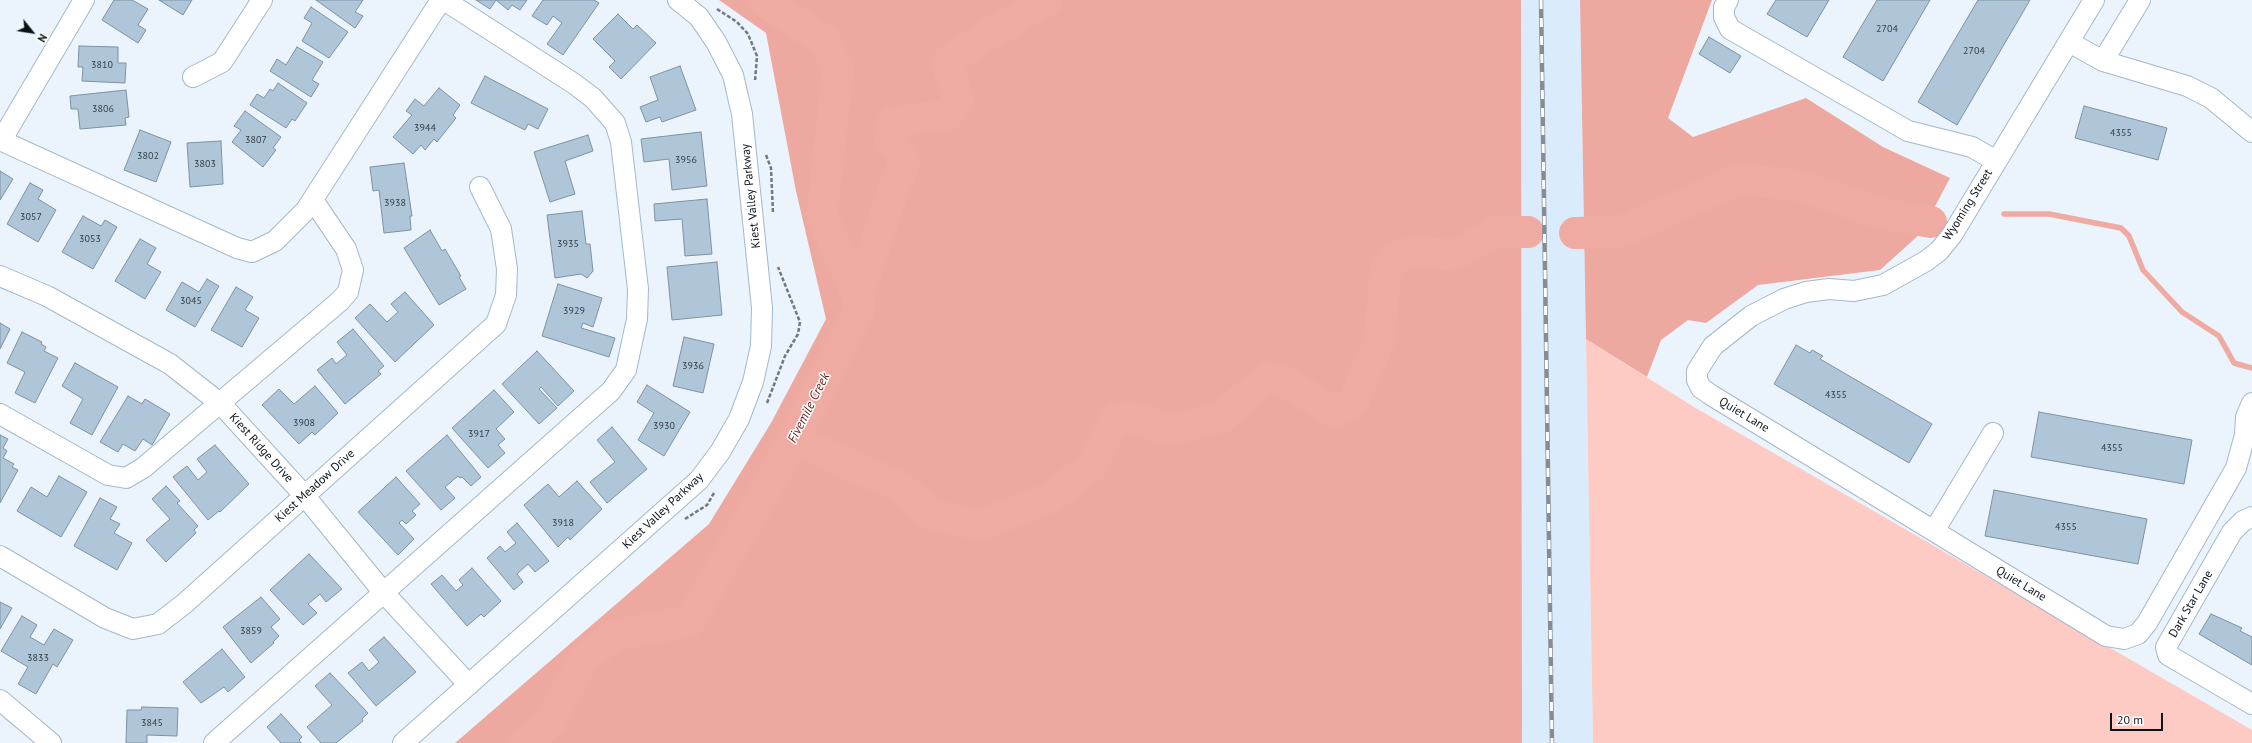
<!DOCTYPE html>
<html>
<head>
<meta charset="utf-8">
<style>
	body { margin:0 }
	#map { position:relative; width:2252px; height:743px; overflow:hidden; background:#ebf4fc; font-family:"PT Sans",sans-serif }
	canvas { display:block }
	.north { position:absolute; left:12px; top:12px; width:40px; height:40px; -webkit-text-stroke:3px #fff; paint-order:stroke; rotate:120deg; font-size:11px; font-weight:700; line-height:16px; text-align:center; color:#0b1319 }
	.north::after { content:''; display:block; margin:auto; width:14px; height:18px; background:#0b1319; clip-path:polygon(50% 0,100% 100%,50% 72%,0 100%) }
	.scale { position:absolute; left:2110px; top:713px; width:53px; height:18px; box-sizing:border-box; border:2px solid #0b1319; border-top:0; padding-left:5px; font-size:12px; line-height:14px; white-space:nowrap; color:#0b1319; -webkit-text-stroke:3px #fff; paint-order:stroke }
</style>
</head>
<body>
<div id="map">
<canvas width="2252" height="743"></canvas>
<div class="north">N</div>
<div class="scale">20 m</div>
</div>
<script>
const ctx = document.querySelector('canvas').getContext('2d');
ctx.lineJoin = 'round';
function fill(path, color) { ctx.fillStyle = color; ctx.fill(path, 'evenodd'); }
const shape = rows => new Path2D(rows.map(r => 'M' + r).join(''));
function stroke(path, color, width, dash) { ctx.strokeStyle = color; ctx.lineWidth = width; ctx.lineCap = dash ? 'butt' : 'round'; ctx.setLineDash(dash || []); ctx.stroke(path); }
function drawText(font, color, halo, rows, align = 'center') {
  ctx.font = font + ' "PT Sans",sans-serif'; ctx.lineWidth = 3; ctx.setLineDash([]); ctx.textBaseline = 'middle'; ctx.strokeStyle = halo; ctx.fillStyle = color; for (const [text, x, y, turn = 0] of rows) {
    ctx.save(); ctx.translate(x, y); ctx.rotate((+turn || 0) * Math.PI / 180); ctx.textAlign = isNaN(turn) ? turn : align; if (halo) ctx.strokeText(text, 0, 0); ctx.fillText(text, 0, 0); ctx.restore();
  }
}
fill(shape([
	[1521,0,1580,0,1593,743,1522,743]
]), '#daecfb');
fill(shape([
	[1586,339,1694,407,2252,730,2252,743,1593,743]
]), '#fdcbc3');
fill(shape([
	[719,0,1521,0,1522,743,455,743,709,524,771,423,826,319,796,191,766,33],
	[1580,0,1712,0,1668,118,1693,137,1806,98,1883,147,1950,178,1921,233,1880,270,1758,285,1706,323,1688,320,1661,340,1647,377,1586,339]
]), '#eda89f');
stroke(shape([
	[2004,214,2049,214,2121,228,2129,236,2143,270,2182,312,2219,336,2234,363,2252,368]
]), '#efaaa1', 5.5);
stroke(shape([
	[1575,233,1620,232,1740,179,1801,186,1880,213,1931,222],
	[858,298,894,188,905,162,890,139,893,122,947,115,959,102,947,63,960,52,1047,0],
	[793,439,902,488,932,515,981,525,1052,497,1092,466,1115,419,1131,417,1170,430,1222,417,1268,377,1285,382,1334,412,1353,403,1380,339,1385,272,1394,257,1414,252,1455,255,1496,232,1528,232],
	[524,743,550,722,583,659,615,635,690,621,774,476,859,311,858,298,822,215,838,69,825,41,762,0]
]), '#efaaa1', 32);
const building = shape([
	[114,0,132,0,148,9,138,25,146,30,138,43,102,20,114,0],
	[159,0,192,0,183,15,159,0],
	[316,0,363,0,355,12,363,16,355,28,316,0],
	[476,0,527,0,520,10,512,5,508,10,496,0,490,9,476,0],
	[543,0,594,0,599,3,563,55,547,44,562,23,553,16,547,25,532,16,543,0],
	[1776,0,1829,0,1807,37,1767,14,1776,0],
	[1877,0,1930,0,1883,81,1843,57,1877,0],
	[1978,0,2030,0,1957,125,1918,102,1978,0],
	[311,7,348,32,329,58,302,41,312,23,304,18,311,7],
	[618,14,633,29,637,25,656,43,621,79,609,67,615,61,593,39,618,14],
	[1709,37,1741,56,1730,73,1699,54,1709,37],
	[79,46,118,47,118,63,126,63,125,83,82,81,83,67,78,67,79,46],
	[297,47,323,62,312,80,319,84,311,97,270,71,277,59,286,65,297,47],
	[680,66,696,110,662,122,660,117,646,122,640,107,658,100,650,77,680,66],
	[485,76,548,109,538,129,528,124,525,130,471,103,485,76],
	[278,83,307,103,295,121,292,119,286,128,250,105,257,94,264,98,270,89,273,91,278,83],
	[439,88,460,105,453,115,456,118,437,142,434,139,425,150,421,145,413,154,393,137,412,115,406,111,415,99,424,106,439,88],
	[126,90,129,117,125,118,126,125,80,129,78,109,71,109,70,96,126,90],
	[2084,106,2167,128,2158,160,2075,138,2084,106],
	[245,111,281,137,273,148,276,150,263,167,232,142,241,130,234,126,245,111],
	[140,130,171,142,156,182,124,170,140,130],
	[701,132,707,186,672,190,669,159,644,162,641,139,701,132],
	[588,135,593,151,565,161,575,194,550,202,534,152,588,135],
	[221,141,223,184,190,187,187,143,221,141],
	[404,163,412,216,410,216,411,230,384,233,379,190,373,191,370,167,404,163],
	[0,171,13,179,0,200,0,171],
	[30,183,43,190,38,199,56,210,38,242,7,224,30,183],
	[707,199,712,254,685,256,682,219,655,221,654,204,707,199],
	[582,211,586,244,590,244,593,271,587,278,581,274,555,278,547,215,582,211],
	[83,216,101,226,105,220,117,227,93,269,62,252,83,216],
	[430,230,442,251,445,249,461,276,459,277,466,289,439,305,404,248,430,230],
	[140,239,156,248,147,264,161,272,145,299,115,281,140,239],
	[717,262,722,315,672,320,667,267,717,262],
	[207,279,219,286,195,327,166,310,182,282,199,292,207,279],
	[558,284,602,298,593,327,583,323,581,328,615,338,609,357,542,336,558,284],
	[236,287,253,297,245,310,259,318,242,347,211,330,236,287],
	[405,292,434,325,395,362,355,318,370,304,387,322,398,312,391,304,405,292],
	[0,323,10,329,0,349,0,323],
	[353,329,384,366,378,371,381,374,345,404,317,370,332,358,336,364,347,355,337,342,353,329],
	[22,332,42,342,41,344,46,347,44,351,58,358,35,403,15,393,25,372,7,363,22,332],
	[684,337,714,344,703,393,673,386,684,337],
	[1796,345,1810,353,1812,350,1823,356,1820,359,1932,424,1909,463,1774,384,1796,345],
	[537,351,574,391,558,406,541,387,539,389,557,408,539,424,502,384,537,351],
	[75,363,118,387,92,435,70,423,83,399,62,386,75,363],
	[647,385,690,412,664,456,638,440,654,413,637,402,647,385],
	[315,386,338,413,315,435,312,432,299,444,262,405,279,389,294,404,315,386],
	[494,390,514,412,496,429,505,439,498,445,505,453,488,468,452,428,494,390],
	[128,396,142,404,145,399,170,414,152,445,143,439,135,451,123,444,118,452,100,442,128,396],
	[2039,412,2192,440,2184,484,2031,457,2039,412],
	[612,427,647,469,607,503,590,482,615,462,597,440,612,427],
	[0,435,8,439,3,448,7,451,3,458,14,464,12,467,18,470,0,503,0,435],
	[447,435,481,477,471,486,462,477,460,478,458,476,445,487,455,498,441,510,406,471,447,435],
	[215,445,249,484,220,512,219,511,208,520,173,477,187,466,198,480,207,472,197,459,215,445],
	[59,476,87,492,61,537,17,511,31,487,47,497,59,476],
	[396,477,420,504,412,511,416,515,406,524,402,520,399,523,414,539,398,555,358,512,396,477],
	[577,481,602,509,570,540,568,537,558,547,524,505,548,484,559,497,577,481],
	[166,486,180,501,177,503,198,526,194,530,196,533,166,562,146,540,170,519,152,499,166,486],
	[1994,490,2147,519,2138,564,1985,536,1994,490],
	[100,498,117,507,110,519,120,524,114,533,132,543,117,570,74,546,100,498],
	[517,523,549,561,535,572,528,564,517,574,523,582,514,590,487,558,500,546,505,552,516,543,507,532,517,523],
	[309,554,342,589,326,602,320,594,308,604,317,613,303,625,270,590,309,554],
	[472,568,501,601,484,617,481,614,467,626,431,584,442,575,456,591,463,585,459,580,472,568],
	[261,597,280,619,271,627,279,636,273,642,274,643,251,663,223,627,261,597],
	[0,602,12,608,0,629,0,602],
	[2211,614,2242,628,2240,631,2252,637,2252,665,2199,634,2211,614],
	[22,616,37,625,30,637,44,645,54,629,73,640,57,667,53,664,36,694,18,684,28,667,1,651,22,616],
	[384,637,416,672,376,706,348,673,362,662,369,671,379,662,369,650,384,637],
	[222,649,245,677,228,692,224,687,201,703,183,682,222,649],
	[330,673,368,713,362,719,363,721,336,743,321,743,307,727,332,705,315,686,330,673],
	[142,707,178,708,177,736,147,735,147,743,126,743,127,710,141,710,142,707],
	[281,714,302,737,299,740,301,743,281,743,267,727,281,714]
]);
fill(building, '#afc5d8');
stroke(building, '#7c92a4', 1);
const minor = shape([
	[1728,0,1724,7,1724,17,1730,29,1908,131,1972,147,1996,161],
	[2094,0,1952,235,1939,251,1926,261,1883,285,1854,291,1829,289,1806,292,1784,299,1751,316,1713,346,1697,371,1697,380,1701,388,1711,395,2106,636,2124,639,2138,634,2147,623,2236,468,2245,435,2246,417,2252,403],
	[2069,42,2103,61,2140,0],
	[2103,61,2187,86,2211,98,2252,132],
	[193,77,222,62,262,0],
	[0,140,237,248,252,252,275,241,306,210,441,0],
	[1,141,84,0],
	[0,276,47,296,170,364,221,404,304,495,384,593,469,685],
	[0,414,108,475,126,478,143,468,340,301,348,292,353,270,346,249,313,200],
	[2252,517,2243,521,2232,532,2166,647,2168,655,2252,704],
	[1934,531,1993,433],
	[0,556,105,618,133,629,158,624,184,604,496,324,506,295,507,269,501,229,480,187],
	[0,700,51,743],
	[214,743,611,391,626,370,637,319,638,289,621,142,615,123,593,98,573,83,444,0],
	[403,743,699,480,720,452,739,419,753,382,761,346,762,308,742,114,733,75,716,42,699,17,678,0]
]);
stroke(minor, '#a3b9cb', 22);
stroke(shape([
	[717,9,737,22,748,34,757,56,755,81],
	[766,155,771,168,773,213],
	[767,403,785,356,798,334,800,322,778,267],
	[685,519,707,505,714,493]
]), '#707980', 2.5, [4, 2]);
stroke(minor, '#fff', 20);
const rail = shape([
	[1541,0,1552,743]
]);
stroke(rail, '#858d94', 4.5);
stroke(rail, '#fff', 3, [9]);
drawText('10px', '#344049', null, [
	["2704",1887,29],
	["2704",1974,51],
	["3810",102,65],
	["3806",103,109],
	["3944",425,128],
	["4355",2121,133],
	["3807",256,140],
	["3802",148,156],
	["3956",686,160],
	["3803",205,164],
	["3938",395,203],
	["3057",31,217],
	["3053",90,239],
	["3935",568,244],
	["3045",191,301],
	["3929",574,311],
	["3936",693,366],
	["4355",1836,395],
	["3908",304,423],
	["3930",664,426],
	["3917",479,434],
	["4355",2112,448],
	["3918",563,523],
	["4355",2066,527],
	["3859",251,631],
	["3833",38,658],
	["3845",152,723]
]);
drawText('12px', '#0b1319', '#fff', [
	["Kiest Valley Parkway",751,196,-96],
	["Wyoming Street",1968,205,-58],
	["Quiet Lane",1744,415,31],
	["Kiest Ridge Drive",261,448,48],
	["Kiest Meadow Drive",315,486,-42],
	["Kiest Valley Parkway",663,511,-43],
	["Quiet Lane",2021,584,31],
	["Dark Star Lane",2191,604,-60]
]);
drawText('italic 13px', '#681914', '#fff', [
	["Fivemile Creek",809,408,-63]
]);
</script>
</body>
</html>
